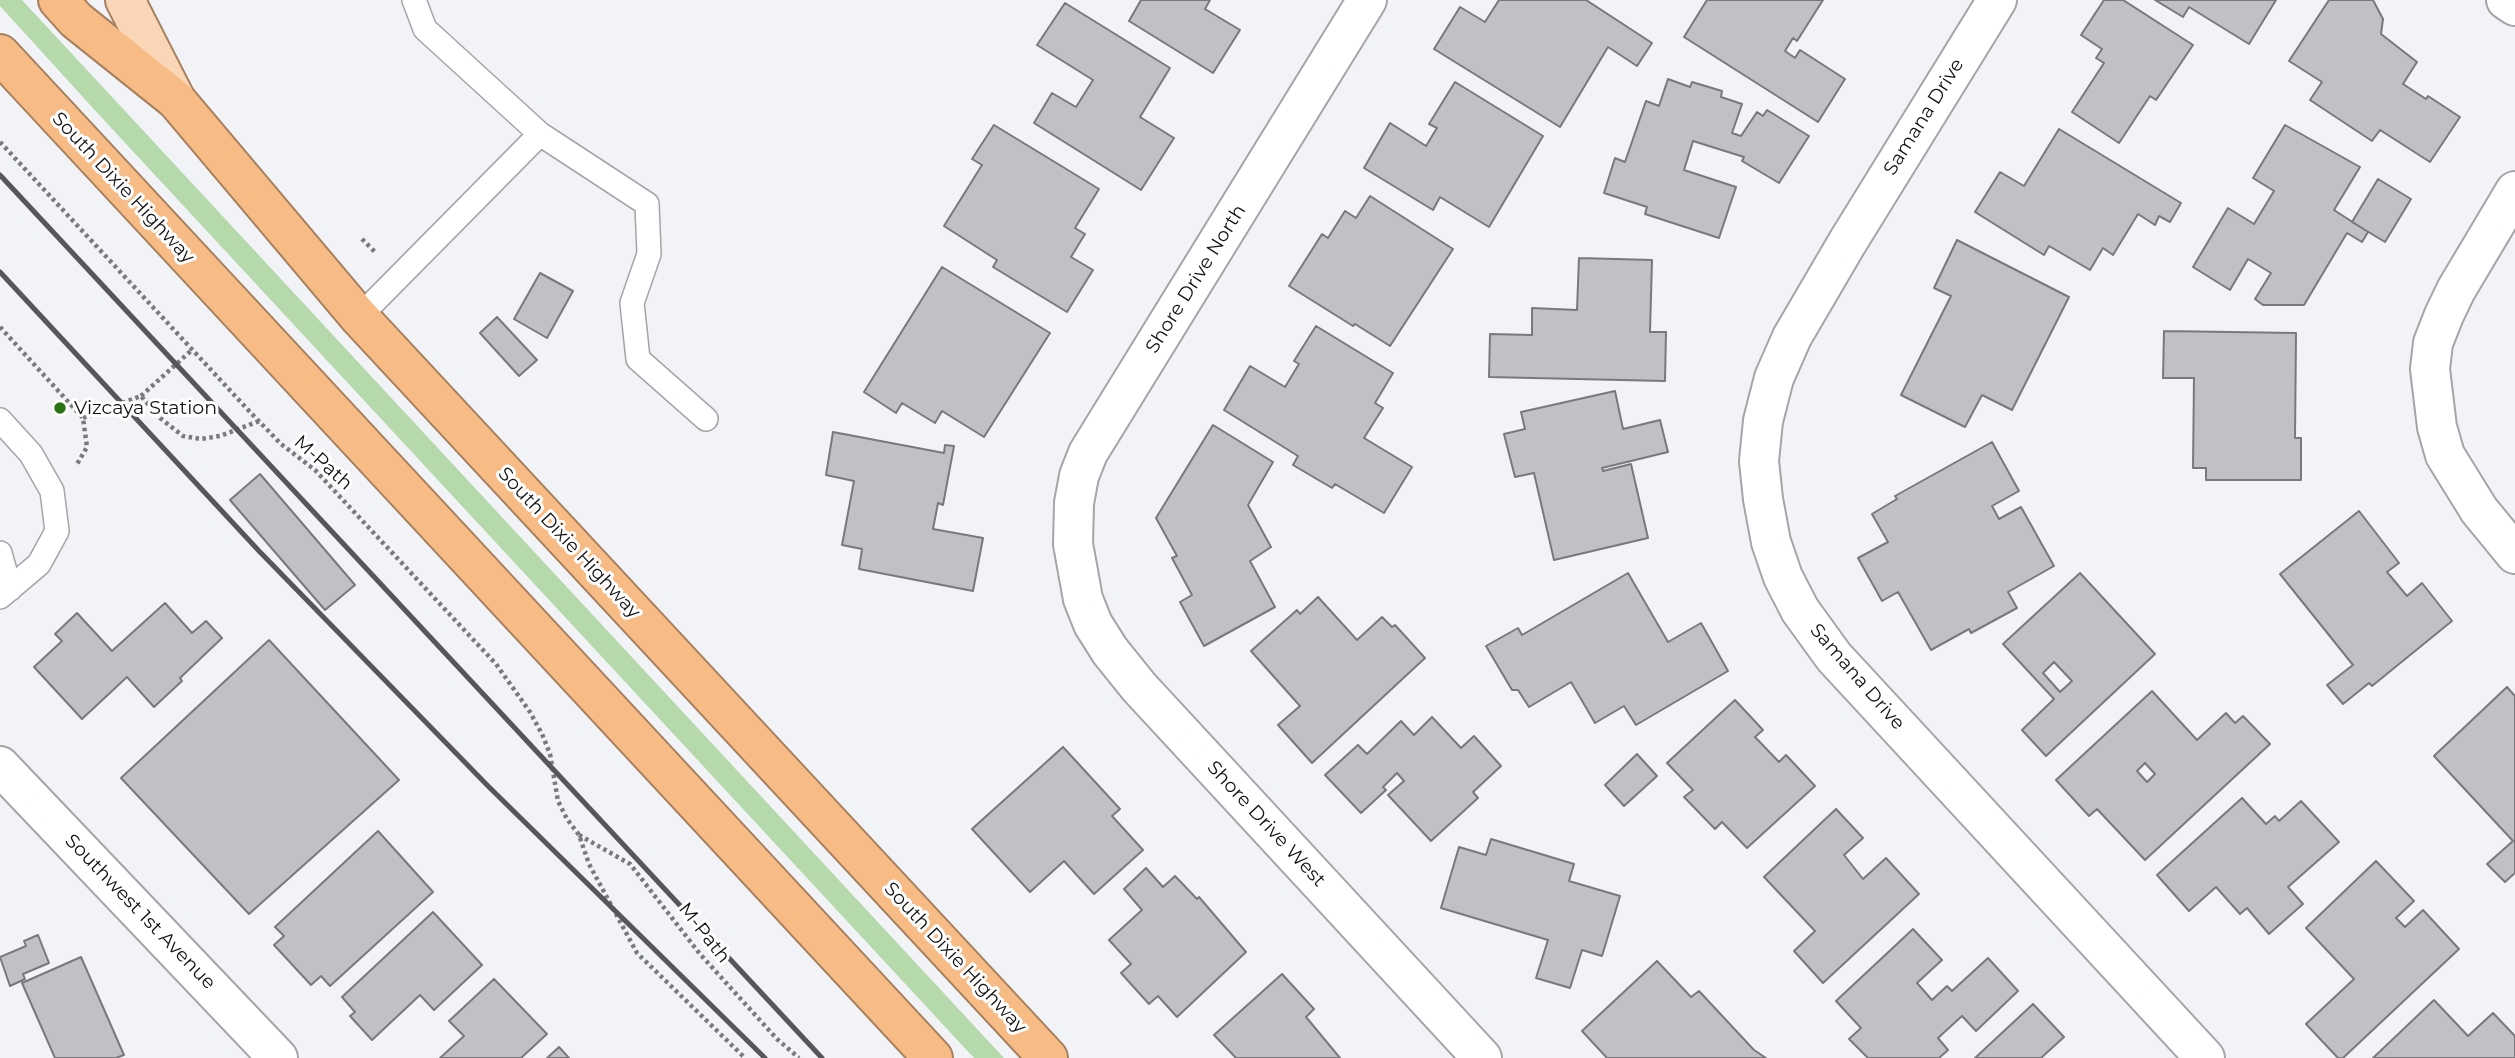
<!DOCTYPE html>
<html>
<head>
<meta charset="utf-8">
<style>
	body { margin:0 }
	canvas { display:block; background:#f1f3f7 }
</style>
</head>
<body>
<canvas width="2515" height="1058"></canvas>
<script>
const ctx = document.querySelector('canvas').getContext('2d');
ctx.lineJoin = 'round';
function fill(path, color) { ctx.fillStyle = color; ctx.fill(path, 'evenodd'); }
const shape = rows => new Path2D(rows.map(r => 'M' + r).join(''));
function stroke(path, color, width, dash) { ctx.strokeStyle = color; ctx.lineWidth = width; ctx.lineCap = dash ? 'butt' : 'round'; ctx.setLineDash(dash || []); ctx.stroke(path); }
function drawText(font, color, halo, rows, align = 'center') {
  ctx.font = font + ' Montserrat,sans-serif'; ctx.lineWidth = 6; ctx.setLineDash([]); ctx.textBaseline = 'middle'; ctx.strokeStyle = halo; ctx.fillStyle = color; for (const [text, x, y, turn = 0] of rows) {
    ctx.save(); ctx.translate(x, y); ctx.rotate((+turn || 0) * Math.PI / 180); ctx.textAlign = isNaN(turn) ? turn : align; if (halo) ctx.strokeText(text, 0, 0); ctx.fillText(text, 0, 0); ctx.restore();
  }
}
fill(shape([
	[0,0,22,0,1004,1058,974,1058,102,118,0,6]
]), '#b6d9ac');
const building = shape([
	[1141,0,1210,0,1205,9,1240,30,1213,73,1129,21,1141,0],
	[1499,0,1586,0,1652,43,1637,66,1608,47,1560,127,1434,49,1460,7,1485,22,1499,0],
	[1707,0,1823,0,1797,41,1793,38,1785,51,1795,58,1800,50,1845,79,1818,122,1684,37,1707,0],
	[2104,0,2123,0,2193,45,2156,100,2150,96,2119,143,2072,112,2104,63,2096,58,2102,49,2081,35,2104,0],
	[2155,0,2276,0,2249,44,2189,7,2183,17,2155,0],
	[2329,0,2373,0,2383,19,2381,34,2417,62,2403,84,2426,99,2428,96,2460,117,2430,162,2380,130,2372,141,2310,100,2322,82,2289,61,2329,0],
	[1065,3,1170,68,1140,117,1174,138,1141,190,1034,123,1052,93,1076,107,1093,80,1037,45,1065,3],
	[1668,79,1690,87,1692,82,1722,91,1721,97,1742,104,1732,133,1741,136,1757,112,1763,116,1767,110,1809,136,1779,183,1742,161,1744,157,1693,141,1684,170,1736,187,1719,238,1645,214,1647,207,1604,193,1615,158,1625,162,1646,101,1659,106,1668,79],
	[1455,82,1543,136,1489,227,1440,197,1433,210,1364,168,1390,123,1426,146,1437,128,1429,124,1455,82],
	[994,125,1099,189,1075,228,1085,234,1071,257,1093,270,1067,312,993,267,997,260,944,226,982,165,972,159,994,125],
	[2285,125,2360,167,2334,210,2368,232,2362,242,2347,233,2304,305,2263,305,2255,299,2271,273,2248,259,2230,290,2193,267,2228,208,2254,224,2274,191,2253,178,2285,125],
	[2059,129,2181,203,2170,222,2159,216,2155,225,2138,214,2113,255,2103,248,2090,270,2049,246,2044,255,1975,212,2000,172,2024,186,2059,129],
	[2378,179,2411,199,2385,242,2352,222,2378,179],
	[1370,196,1453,249,1390,346,1355,324,1353,326,1289,286,1322,234,1328,238,1345,211,1356,218,1370,196],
	[1957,240,2069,297,2012,410,1982,395,1965,427,1901,395,1951,296,1934,288,1957,240],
	[1579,258,1652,260,1650,332,1666,332,1665,381,1489,377,1490,334,1532,335,1532,308,1577,310,1579,258],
	[942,267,1050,333,984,437,942,411,935,423,902,403,896,413,864,392,942,267],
	[540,273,573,291,547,338,514,319,540,273],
	[497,317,537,360,519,376,480,333,497,317],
	[1316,326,1393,373,1375,403,1383,408,1364,438,1412,467,1384,513,1335,484,1332,488,1293,465,1298,456,1224,410,1250,366,1285,387,1299,364,1294,361,1316,326],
	[2164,331,2296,333,2295,438,2301,438,2301,480,2206,480,2206,468,2193,468,2194,378,2163,378,2164,331],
	[1615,391,1623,429,1660,420,1668,452,1602,468,1603,471,1631,464,1648,538,1554,560,1534,473,1515,477,1504,434,1525,429,1521,412,1615,391],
	[1213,425,1273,462,1248,505,1271,547,1250,561,1275,607,1204,646,1180,602,1192,595,1172,558,1177,556,1156,518,1213,425],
	[833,432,944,453,945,445,954,446,943,505,938,503,933,529,983,538,973,591,859,569,862,549,842,545,854,481,826,475,833,432],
	[1992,442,2019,491,1992,506,1999,519,2021,507,2054,566,2008,592,2017,608,1971,633,1969,629,1931,650,1898,592,1882,601,1858,558,1888,542,1872,514,1897,499,1895,496,1992,442],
	[260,474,355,585,325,610,230,500,260,474],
	[2359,511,2399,563,2387,572,2407,596,2422,583,2452,621,2372,686,2369,683,2343,704,2327,685,2353,665,2280,574,2359,511],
	[1628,573,1668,642,1701,623,1728,671,1636,725,1624,706,1595,723,1571,682,1529,707,1518,690,1512,690,1486,646,1518,628,1522,635,1628,573],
	[2080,573,2155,654,2046,756,2022,730,2054,699,2003,644,2080,573],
	[2054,662,2072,681,2060,692,2043,673,2054,662],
	[1318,597,1357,640,1382,617,1392,627,1395,625,1425,658,1312,763,1278,725,1300,706,1251,651,1297,610,1300,614,1318,597],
	[165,603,192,633,206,621,222,638,180,678,182,681,154,707,127,677,82,719,34,667,62,641,55,634,77,613,112,651,165,603],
	[269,640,399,780,249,914,121,778,269,640],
	[2507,687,2515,696,2515,873,2505,882,2487,864,2513,841,2434,756,2507,687],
	[2152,691,2197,740,2226,713,2235,723,2243,716,2270,744,2145,860,2097,809,2089,816,2056,780,2152,691],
	[2145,763,2155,774,2147,782,2137,771,2145,763],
	[1735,700,1763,730,1755,737,1779,762,1786,755,1815,786,1747,848,1722,822,1715,829,1684,797,1693,790,1667,763,1735,700],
	[1432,717,1461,748,1474,736,1501,766,1473,792,1478,798,1431,841,1388,795,1404,781,1397,773,1383,787,1386,790,1361,813,1325,775,1358,745,1367,754,1401,721,1414,735,1432,717],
	[1063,747,1120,809,1112,816,1143,850,1094,894,1064,861,1030,892,972,829,1063,747],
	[1637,754,1657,776,1624,806,1605,785,1637,754],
	[2242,798,2266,824,2275,816,2279,821,2301,801,2339,842,2288,887,2303,904,2269,934,2247,908,2240,914,2216,887,2189,911,2157,875,2242,798],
	[1836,809,1863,838,1844,855,1863,879,1886,858,1919,894,1823,983,1794,951,1815,931,1764,877,1836,809],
	[378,831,433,892,330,986,321,976,311,985,274,945,284,936,275,927,378,831],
	[1491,839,1574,864,1569,881,1620,896,1602,956,1582,950,1570,988,1536,978,1548,940,1441,908,1459,847,1486,855,1491,839],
	[2376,861,2414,901,2396,918,2405,927,2423,910,2459,949,2343,1058,2338,1058,2306,1024,2354,979,2306,928,2376,861],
	[1146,868,1163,887,1175,876,1197,899,1199,897,1246,952,1177,1017,1158,996,1149,1004,1121,973,1131,964,1109,940,1142,910,1124,889,1146,868],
	[433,912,482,965,434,1010,420,995,372,1040,350,1016,355,1012,342,997,433,912],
	[1913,929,1942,960,1917,983,1932,1000,1947,986,1952,991,1988,958,2018,991,1976,1031,1962,1016,1938,1038,1948,1050,1939,1058,1868,1058,1849,1039,1861,1028,1836,1001,1913,929],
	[38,935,49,963,23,974,25,979,10,986,0,957,26,946,24,941,38,935],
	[81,957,124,1055,116,1058,55,1058,22,983,81,957],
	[1657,961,1691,997,1699,991,1754,1050,1766,1058,1607,1058,1582,1031,1657,961],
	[1282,974,1314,1009,1306,1017,1340,1058,1236,1058,1214,1035,1282,974],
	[494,979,547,1034,521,1058,440,1058,464,1036,449,1021,494,979],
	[2434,1000,2468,1036,2493,1013,2515,1036,2515,1058,2373,1058,2434,1000],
	[2033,1004,2064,1037,2041,1058,1975,1058,2033,1004],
	[559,1047,569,1058,547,1058,559,1047]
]);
fill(building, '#c0c1c5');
stroke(building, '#78797d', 2);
const lane = shape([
	[540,134,647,204,649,254,632,303,638,359,706,419],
	[359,317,540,134,425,29,414,0],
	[0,420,31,454,52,491,57,531,39,564,0,597],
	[0,553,10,589]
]);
const street = shape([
	[1367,0,1088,453,1079,476,1074,503,1073,544,1083,599,1093,624,1110,651,1139,687,1482,1058],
	[1997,0,1847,243,1792,337,1774,378,1763,421,1759,461,1763,499,1771,542,1783,577,1800,610,1834,657,2205,1058],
	[2506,0,2515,6],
	[2515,191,2456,290,2444,315,2433,343,2430,369,2437,427,2445,455,2479,510,2515,554],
	[0,766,278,1058]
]);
const primary = shape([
	[125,0,176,100]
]);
const highway = shape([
	[58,0,76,20,176,100,359,317,1048,1058],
	[0,54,933,1058]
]);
stroke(lane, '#a4a5a9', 26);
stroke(street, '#a4a5a9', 42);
stroke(primary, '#a6805e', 42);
stroke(highway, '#a6805e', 42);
stroke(shape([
	[0,142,250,412,281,444,315,470,496,664,530,712,542,734,550,754,558,801,567,819,579,835,589,864,637,953,745,1058],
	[362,239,376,253],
	[0,327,83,418,87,447,76,466],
	[141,396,193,349],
	[83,418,141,396,160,418,183,436,201,439,220,436,259,421],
	[579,835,630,864,700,954,777,1039,799,1058]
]), '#797a7c', 4.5, [3.5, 3.5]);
stroke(lane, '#fff', 23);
stroke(street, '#fff', 38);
stroke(primary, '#fad6b6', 38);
stroke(highway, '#f7bb86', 38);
stroke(shape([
	[0,175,822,1058],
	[0,272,259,551,488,786,765,1058]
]), '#57575a', 5);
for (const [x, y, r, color] of [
	[60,408,7,"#2a7213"]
]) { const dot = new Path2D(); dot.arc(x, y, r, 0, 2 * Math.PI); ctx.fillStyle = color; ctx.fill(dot); stroke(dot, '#fff', 2.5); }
drawText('19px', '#111113', '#fff', [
	["Samana Drive",1924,117,-58],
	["South Dixie Highway",123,188,47],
	["Shore Drive North",1196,279,-58],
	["M-Path",323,463,42],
	["South Dixie Highway",569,543,47],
	["Samana Drive",1857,677,49],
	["Shore Drive West",1266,824,47],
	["Southwest 1st Avenue",140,912,46],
	["M-Path",704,933,52],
	["South Dixie Highway",955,958,47]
]);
drawText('19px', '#111113', '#fff', [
	["Vizcaya Station",74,408]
], 'left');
</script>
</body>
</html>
